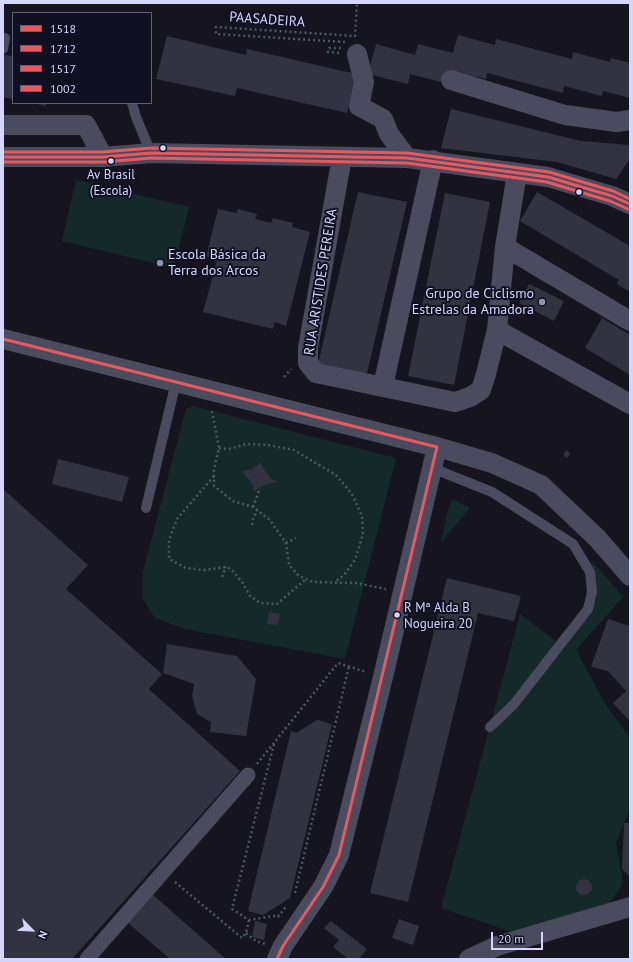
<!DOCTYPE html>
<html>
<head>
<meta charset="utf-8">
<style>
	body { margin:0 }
	#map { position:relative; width:633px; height:962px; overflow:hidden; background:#15141f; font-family:"PT Sans",sans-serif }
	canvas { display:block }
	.frame { position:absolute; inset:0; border:4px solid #d6d5fc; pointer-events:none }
	.legend { position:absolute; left:12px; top:12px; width:140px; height:92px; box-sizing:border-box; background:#111023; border:1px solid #605f7a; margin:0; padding:5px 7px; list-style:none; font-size:12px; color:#d6d5fc }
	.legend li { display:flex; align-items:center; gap:8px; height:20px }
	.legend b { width:20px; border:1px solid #605f7a }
	.north { position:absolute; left:12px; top:910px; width:40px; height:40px; -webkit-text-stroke:3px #111023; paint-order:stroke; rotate:114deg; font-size:11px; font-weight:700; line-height:16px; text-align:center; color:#d6d5fc }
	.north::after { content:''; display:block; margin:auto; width:14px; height:18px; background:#d6d5fc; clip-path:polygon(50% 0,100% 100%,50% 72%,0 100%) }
	.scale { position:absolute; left:491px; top:932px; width:52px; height:18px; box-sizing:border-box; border:2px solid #d6d5fc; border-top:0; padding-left:5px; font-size:12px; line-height:14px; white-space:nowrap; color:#d6d5fc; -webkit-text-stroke:3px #111023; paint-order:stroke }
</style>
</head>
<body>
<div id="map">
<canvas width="633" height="962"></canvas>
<div class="frame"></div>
<ul class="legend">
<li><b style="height:5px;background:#e8585d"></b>1518</li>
<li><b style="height:5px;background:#e8585d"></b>1712</li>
<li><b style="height:5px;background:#e8585d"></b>1517</li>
<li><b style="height:5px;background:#e8585d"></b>1002</li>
</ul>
<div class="north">N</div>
<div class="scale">20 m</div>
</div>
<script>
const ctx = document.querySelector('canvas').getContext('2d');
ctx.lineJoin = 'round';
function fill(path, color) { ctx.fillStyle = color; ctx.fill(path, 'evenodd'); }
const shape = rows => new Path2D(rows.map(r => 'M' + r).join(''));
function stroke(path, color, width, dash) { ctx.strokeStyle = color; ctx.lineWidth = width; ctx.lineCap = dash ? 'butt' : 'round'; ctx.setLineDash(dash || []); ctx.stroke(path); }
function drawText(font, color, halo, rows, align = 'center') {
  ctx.font = font + ' "PT Sans",sans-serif'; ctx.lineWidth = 4; ctx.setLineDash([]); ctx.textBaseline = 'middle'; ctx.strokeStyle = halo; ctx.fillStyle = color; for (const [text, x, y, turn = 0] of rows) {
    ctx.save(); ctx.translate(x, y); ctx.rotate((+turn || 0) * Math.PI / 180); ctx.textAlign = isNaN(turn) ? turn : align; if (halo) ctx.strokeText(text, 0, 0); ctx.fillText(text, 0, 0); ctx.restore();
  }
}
fill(shape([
	[76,180,189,207,174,268,62,241],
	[193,406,396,458,345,659,185,629,155,618,143,599,143,571,156,522,186,409],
	[452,499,470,508,441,542,447,513],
	[592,561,623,597,576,650,606,705,630,738,630,809,616,843,623,884,606,908,518,934,441,908,520,614,565,648,597,600]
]), '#142a28');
fill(shape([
	[458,35,495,45,496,39,572,59,573,52,610,62,611,58,630,63,630,98,603,91,602,96,564,86,563,93,487,73,486,79,449,70,445,83,410,74,408,84,368,74,376,44,415,55,418,44,453,53],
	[167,36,246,55,247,49,356,74,347,113,237,88,235,96,156,79],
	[4,55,13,56,13,99,3,97],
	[34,103,46,103,46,106],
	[451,109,581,141,630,145,630,159,616,179,557,162,441,148],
	[358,192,407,202,365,382,316,373],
	[537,192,630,246,630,292,617,284,619,280,520,221],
	[445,193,490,202,454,385,408,376],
	[218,209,236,213,238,209,257,214,255,219,271,223,273,218,293,223,292,227,310,232,286,326,275,322,273,329,203,312,217,260,206,257],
	[529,284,564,301,554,321,519,303],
	[602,318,630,335,630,375,585,348],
	[567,450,570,454,566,458,563,454],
	[58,459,129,477,122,502,52,484],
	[260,463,270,478,277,482,265,485,254,491,252,483,242,471,253,469],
	[3,489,88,565,66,589,162,674,149,689,240,771,72,959,3,959],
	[447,578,521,596,514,621,478,613,408,902,370,893],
	[269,612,280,614,278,625,267,624],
	[608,619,630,626,630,721,613,703,626,691,608,671,591,667],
	[167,644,237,656,256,679,246,736,210,732,211,722,197,714,192,696,194,684,163,673],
	[317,720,332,724,290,898,263,915,248,911,291,731,296,733],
	[624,823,630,823,630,877,622,869],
	'576 887a8 8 0 1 1 16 0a8 8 0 1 1-16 0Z',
	[152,894,226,959,170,959,127,922],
	[399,919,419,926,413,945,392,938],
	[255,921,267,924,264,940,252,937],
	[331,921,367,949,359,959,348,959,333,947,339,940,324,928]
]), '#333241');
stroke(shape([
	[345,42,216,34,216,27,355,36,357,3],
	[339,53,328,52,329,48,341,48],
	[284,377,291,369],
	[212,411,219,448,214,469,214,486,233,501,253,507,270,520,286,543,289,565,299,576,313,582,356,583,386,589],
	[219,448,229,449,246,444,268,445,294,450,336,475,352,494,362,516,363,534,355,560,344,575,335,582],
	[214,476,177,519,169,540,169,559,186,568,204,570,226,567,231,569,242,582,250,596,260,603,277,604,306,579],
	[253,507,260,488],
	[252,525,253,519,257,510],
	[286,543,296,538],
	[222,577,226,567],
	[274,744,232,909,249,920,279,915],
	[257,764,338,663,366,672],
	[175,882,242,938,246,933,249,920],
	[295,893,349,666],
	[278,917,287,905],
	[246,933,256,941,265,944]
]), '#4b5a65', 2.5, [2, 3]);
stroke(shape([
	[3,49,5,38],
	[132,103,136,117,151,153],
	[432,468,492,492,573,544,590,572,592,592,588,609,514,704,490,727],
	[146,508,176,382]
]), '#4b4b5f', 10);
stroke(shape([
	[87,959,248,775]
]), '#4b4b5f', 15);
stroke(shape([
	[357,54,364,82,359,106,383,119,389,134,407,158],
	[451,80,565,115,617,122,630,120],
	[3,125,86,125,103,157],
	[3,157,103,157,151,153,407,158,548,177,612,196,630,204],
	[342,157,308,348,308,363,316,373,455,402,470,397,481,390,486,374,497,330,505,247,517,173],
	[505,247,630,321],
	[497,330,630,404],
	[3,339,437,447,492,463,541,485,597,538,630,576],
	[383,386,433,160],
	[277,959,283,946,323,887,339,855,383,677,437,447],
	[469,959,497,946,630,907]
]), '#4b4b5f', 20);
stroke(shape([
	[3,339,437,447],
	[277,959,283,946,323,887,339,855,437,447]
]), '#e8585d', 3);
stroke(shape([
	[3,157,103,157,151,153,407,158,548,177,612,196,630,204]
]), '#e8585d', 3);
stroke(shape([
	[3,162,103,162,151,158,407,163,547,182,610,201,628,209]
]), '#e8585d', 3);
stroke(shape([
	[3,152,103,152,151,148,407,153,549,172,613,191,630,199]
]), '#e8585d', 3);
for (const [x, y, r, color] of [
	[163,148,3.5,"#d6d5fc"],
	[111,161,3.5,"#d6d5fc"],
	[579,192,3.5,"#d6d5fc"],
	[160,263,4,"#9291af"],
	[542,302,4,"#9291af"],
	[397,615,3.5,"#d6d5fc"]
]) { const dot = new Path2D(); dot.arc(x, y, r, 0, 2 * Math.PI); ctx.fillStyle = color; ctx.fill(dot); stroke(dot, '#111023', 1.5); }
drawText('13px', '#d6d5fc', '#111023', [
	["Av Brasil",111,175],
	["(Escola)",111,191],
	["R Mª Alda B",404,608,"left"],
	["Nogueira 20",404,624,"left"]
]);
drawText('14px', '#d6d5fc', '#111023', [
	["PAASADEIRA",267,20,4],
	["RUA ARISTIDES PEREIRA",321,282,-81]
]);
drawText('14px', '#d6d5fc', '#111023', [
	["Escola Básica da",168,255],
	["Terra dos Arcos",168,271],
	["Grupo de Ciclismo",534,294,"right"],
	["Estrelas da Amadora",534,310,"right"]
], 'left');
</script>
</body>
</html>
